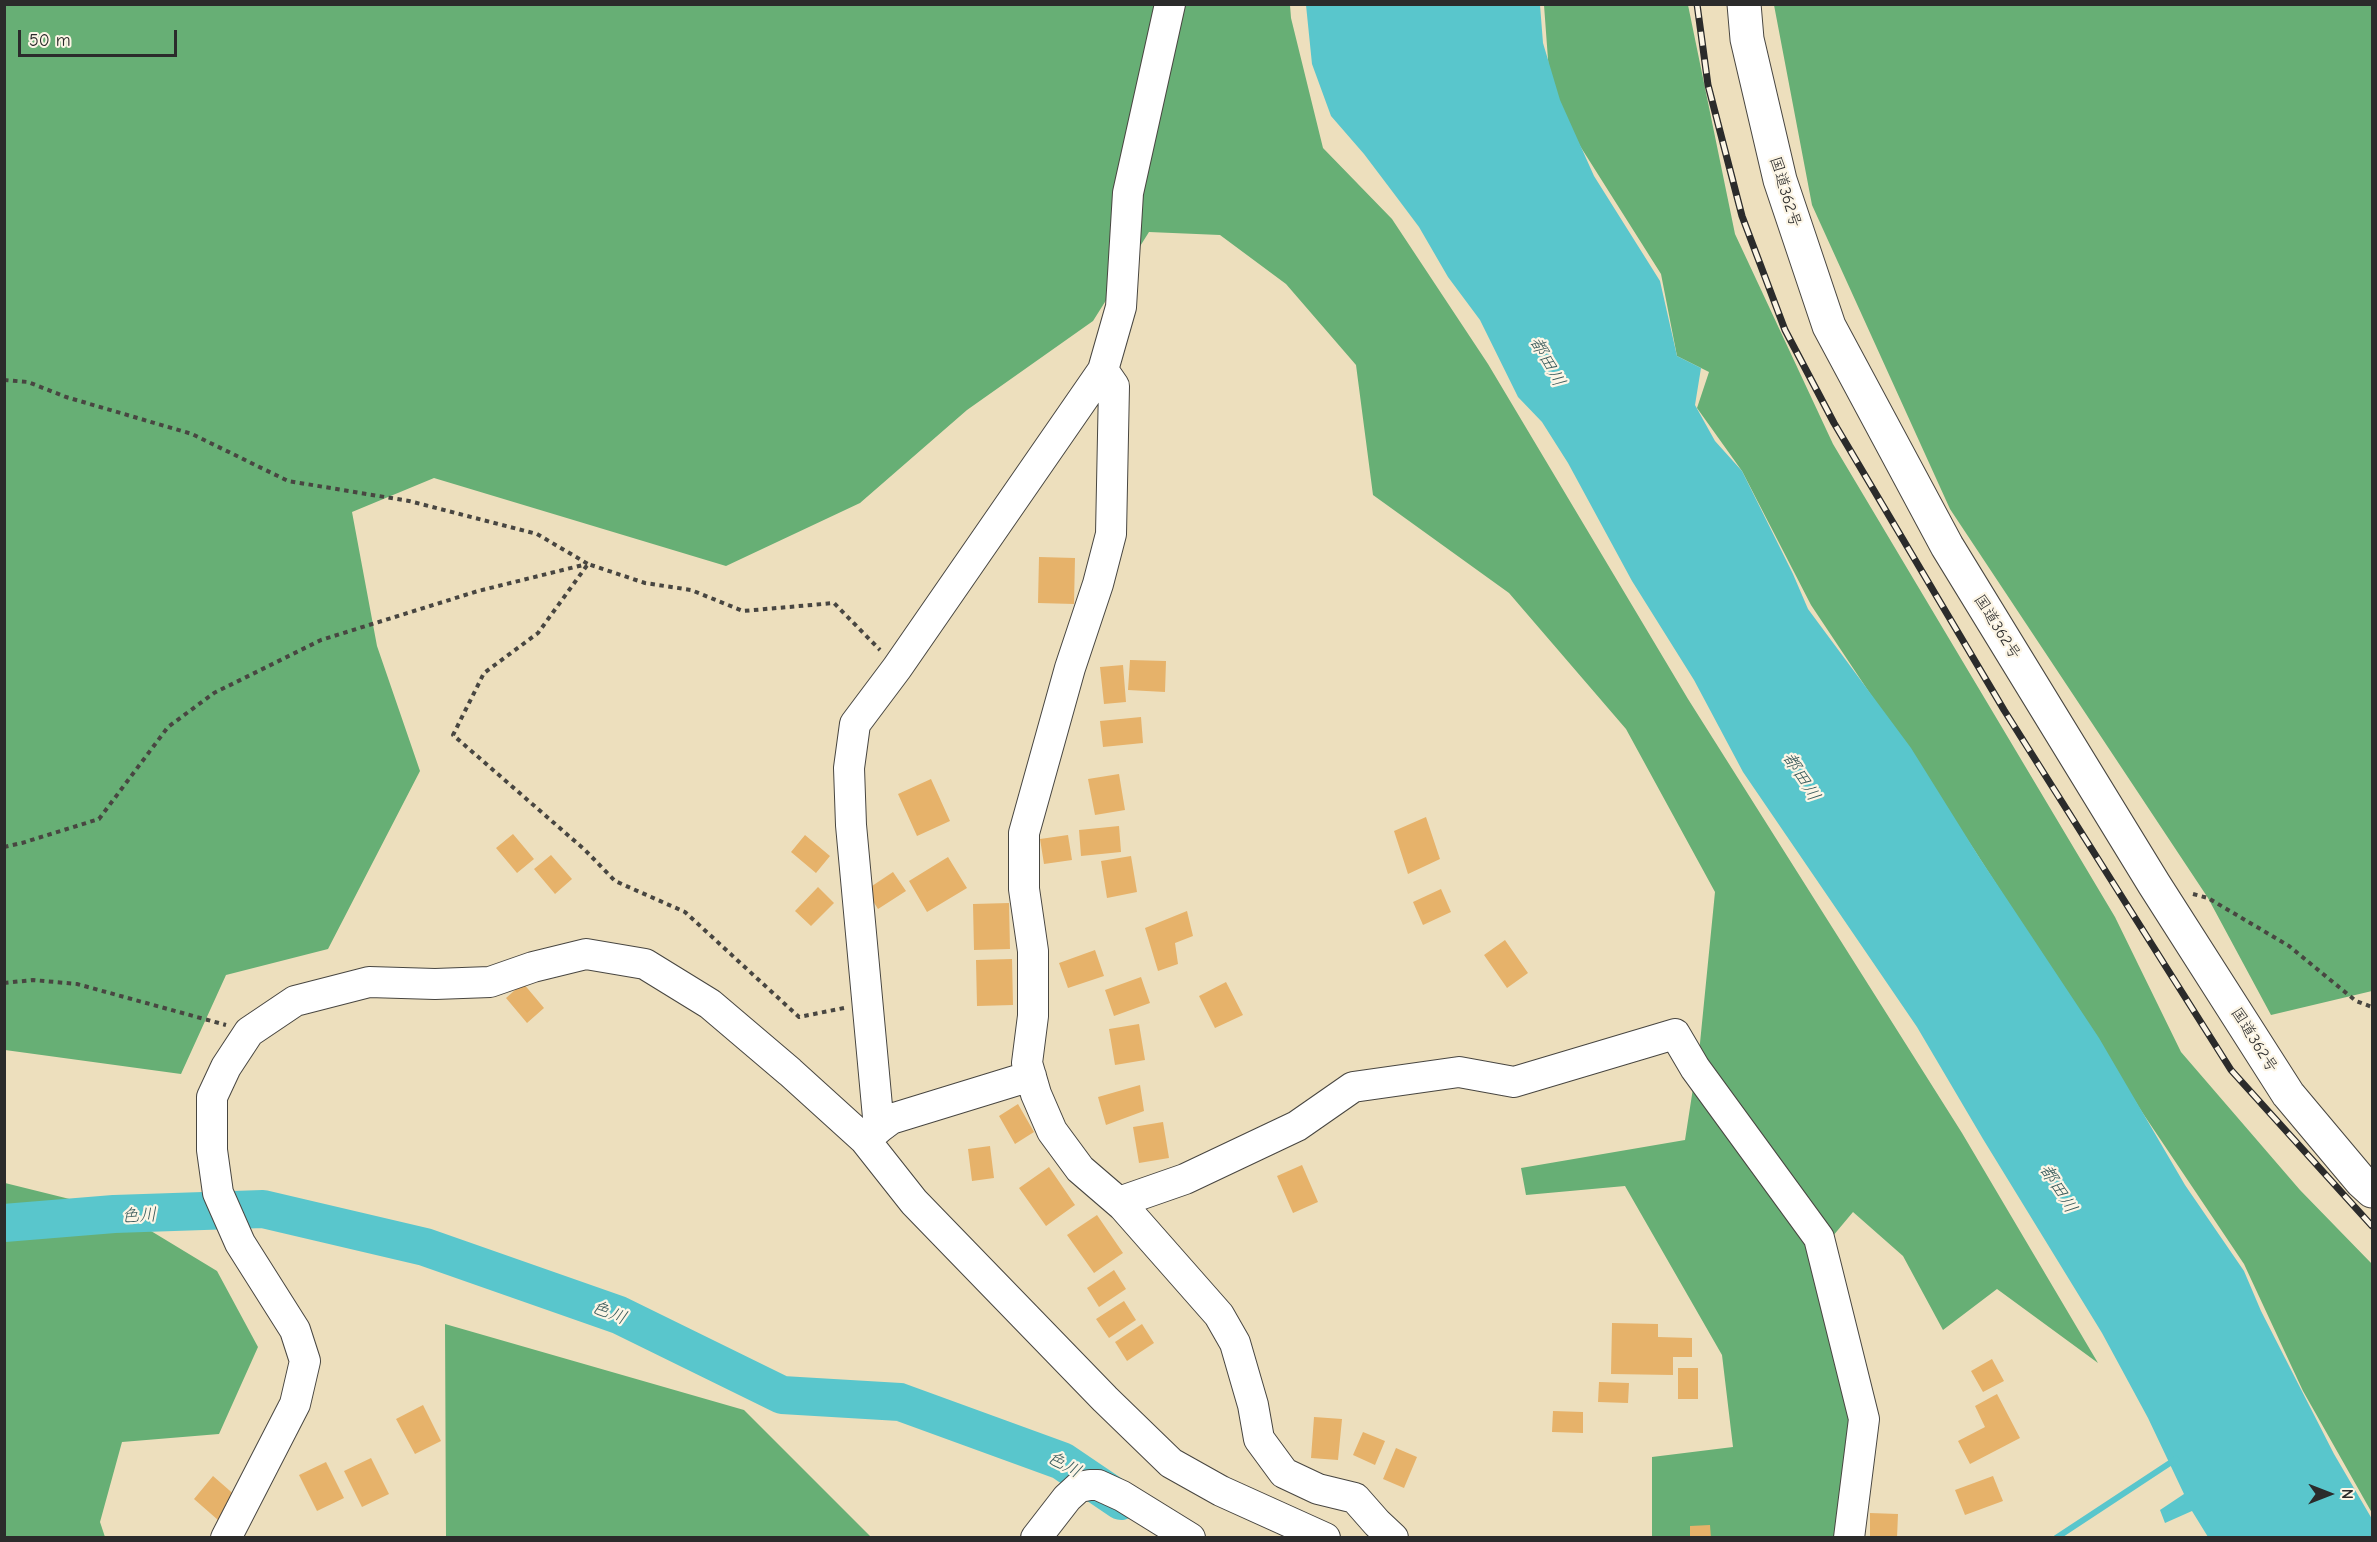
<!DOCTYPE html>
<html>
<head>
<meta charset="utf-8">
<style>
	body { margin:0 }
	#map { position:relative; width:2377px; height:1542px; overflow:hidden; background:#eddfbd; font-family:"Comic Neue",sans-serif }
	canvas { display:block }
	.frame { position:absolute; inset:0; border:6px solid #2b2b2b; pointer-events:none }
	.north { position:absolute; left:2299px; top:1464px; width:60px; height:60px; -webkit-text-stroke:4px #fcf5e5; paint-order:stroke; rotate:90deg; font-size:16px; font-weight:700; line-height:24px; text-align:center; color:#2b2b2b }
	.north::after { content:''; display:block; margin:auto; width:21px; height:27px; background:#2b2b2b; clip-path:polygon(50% 0,100% 100%,50% 72%,0 100%) }
	.scale { position:absolute; left:18px; top:30px; width:159px; height:27px; box-sizing:border-box; border:3px solid #2b2b2b; border-top:0; padding-left:8px; font-size:18px; line-height:21px; white-space:nowrap; color:#2b2b2b; -webkit-text-stroke:4px #fcf5e5; paint-order:stroke }
</style>
</head>
<body>
<div id="map">
<canvas width="2377" height="1542"></canvas>
<div class="frame"></div>
<div class="north">N</div>
<div class="scale">50 m</div>
</div>
<script>
const ctx = document.querySelector('canvas').getContext('2d');
ctx.lineJoin = 'round';
function fill(path, color) { ctx.fillStyle = color; ctx.fill(path, 'evenodd'); }
const shape = rows => new Path2D(rows.map(r => 'M' + r).join(''));
function stroke(path, color, width, dash) { ctx.strokeStyle = color; ctx.lineWidth = width; ctx.lineCap = dash ? 'butt' : 'round'; ctx.setLineDash(dash || []); ctx.stroke(path); }
function drawText(font, color, halo, rows, align = 'center') {
  ctx.font = font + ' "Comic Neue","Klee One",sans-serif'; ctx.lineWidth = 4.5; ctx.setLineDash([]); ctx.textBaseline = 'middle'; ctx.strokeStyle = halo; ctx.fillStyle = color; for (const [text, x, y, turn = 0] of rows) {
    ctx.save(); ctx.translate(x, y); ctx.rotate((+turn || 0) * Math.PI / 180); ctx.textAlign = isNaN(turn) ? turn : align; if (halo) ctx.strokeText(text, 0, 0); ctx.fillText(text, 0, 0); ctx.restore();
  }
}
fill(shape([
	[5,5,1290,5,1291,18,1323,148,1392,219,1488,364,1688,699,1962,1133,2098,1363,1997,1289,1943,1330,1903,1256,1853,1212,1822,1249,1863,1429,1850,1533,1824,1538,1652,1537,1652,1457,1733,1447,1722,1355,1625,1186,1526,1195,1521,1168,1685,1140,1700,1043,1715,892,1626,729,1509,593,1373,495,1356,365,1286,284,1220,235,1149,232,1093,321,967,410,860,503,726,566,434,478,352,512,377,646,420,771,328,949,226,975,181,1074,5,1050],
	[1544,5,1688,5,1735,234,1833,444,2115,917,2181,1052,2300,1190,2372,1264,2372,1513,2303,1391,2244,1264,2144,1115,1975,851,1811,605,1742,471,1697,408,1709,372,1677,356,1661,274,1551,100],
	[1774,5,2372,5,2372,991,2271,1015,2208,898,1950,509,1812,205],
	[5,1183,118,1211,217,1271,258,1347,219,1434,122,1442,100,1522,105,1537,5,1537],
	[445,1324,744,1410,871,1537,446,1537]
]), '#67af75');
fill(shape([
	[1306,5,1540,5,1543,43,1560,100,1594,176,1660,281,1677,356,1701,368,1695,405,1715,441,1742,471,1793,574,1808,609,1911,748,1979,857,2099,1038,2185,1185,2244,1271,2261,1311,2334,1454,2372,1519,2372,1537,2208,1537,2192,1511,2165,1523,2160,1510,2184,1494,2148,1418,2102,1333,1983,1139,1917,1027,1743,772,1694,680,1632,581,1568,463,1542,422,1518,397,1480,320,1448,277,1419,227,1395,195,1364,154,1331,116,1312,64]
]), '#59c6cc');
stroke(shape([
	[2056,1538,2176,1459]
]), '#59c6cc', 6);
stroke(shape([
	[4,1223,114,1214,263,1209,425,1247,619,1315,782,1395,900,1402,1062,1461,1121,1501]
]), '#59c6cc', 38);
fill(shape([
	[1039,557,1075,558,1074,604,1038,603],
	[1130,660,1166,661,1165,692,1128,690],
	[1123,665,1126,702,1104,704,1100,667],
	[1141,717,1143,743,1103,747,1100,721],
	[1119,774,1125,810,1095,815,1088,779],
	[931,779,950,821,917,836,898,794],
	[1426,817,1440,859,1408,874,1394,831],
	[1119,826,1121,852,1081,856,1079,830],
	[513,834,534,859,517,873,496,848],
	[805,835,830,856,816,873,791,852],
	[1068,835,1072,860,1044,864,1040,839],
	[551,855,572,879,555,894,534,869],
	[1131,856,1137,892,1107,898,1101,861],
	[948,857,967,888,927,912,909,881],
	[893,872,906,891,878,909,866,890],
	[818,887,834,903,811,926,795,911],
	[1441,889,1451,912,1423,925,1413,902],
	[1009,903,1010,949,974,950,973,904],
	[1187,911,1193,936,1175,943,1178,964,1158,971,1145,928],
	[1505,940,1528,973,1507,988,1484,955],
	[1095,950,1104,976,1068,988,1059,963],
	[1012,959,1013,1005,977,1006,976,960],
	[1141,977,1150,1003,1114,1016,1105,990],
	[1226,982,1243,1015,1215,1028,1199,996],
	[523,983,544,1008,527,1023,506,998],
	[1139,1024,1145,1060,1115,1065,1109,1029],
	[1140,1085,1144,1111,1106,1125,1098,1097],
	[1018,1104,1034,1132,1015,1144,999,1116],
	[1163,1122,1169,1158,1139,1163,1133,1127],
	[990,1146,994,1178,972,1181,968,1149],
	[1302,1165,1318,1202,1293,1213,1277,1176],
	[1049,1167,1075,1205,1046,1226,1019,1188],
	[1097,1215,1123,1253,1094,1273,1067,1235],
	[1114,1270,1126,1289,1099,1307,1087,1288],
	[1124,1301,1136,1320,1109,1338,1096,1319],
	[1612,1323,1658,1324,1658,1337,1692,1338,1692,1357,1673,1357,1673,1375,1611,1374],
	[1142,1324,1154,1343,1127,1361,1115,1342],
	[1992,1359,2004,1381,1983,1392,1971,1371],
	[1678,1368,1698,1368,1698,1399,1678,1399],
	[1599,1382,1629,1383,1628,1403,1598,1402],
	[1997,1394,2020,1438,1970,1464,1958,1441,1985,1427,1975,1406],
	[423,1405,441,1441,415,1454,396,1419],
	[1553,1411,1583,1412,1583,1433,1552,1432],
	[1314,1417,1342,1419,1338,1460,1311,1458],
	[1363,1432,1385,1441,1375,1465,1353,1455],
	[1396,1448,1417,1457,1404,1488,1383,1479],
	[371,1458,389,1494,362,1507,344,1471],
	[326,1462,344,1498,317,1511,299,1475],
	[213,1476,237,1497,218,1520,194,1499],
	[1993,1476,2003,1501,1965,1515,1955,1490],
	[1870,1513,1898,1514,1897,1538,1870,1538],
	[1710,1525,1711,1538,1690,1538,1690,1526]
]), '#e6b26a');
const minor = shape([
	[1103,370,1114,386,1111,534,1098,584,1070,668,1024,833,1024,889,1033,951,1033,1016,1027,1063,1036,1094,1052,1131,1080,1169,1123,1206,1219,1315,1235,1343,1253,1405,1259,1439,1284,1473,1318,1489,1355,1498,1377,1523,1393,1538],
	[879,1128,891,1119,1031,1076],
	[865,1140,879,1128,851,825,849,768,855,724,897,668,1103,370,1121,307,1128,193,1170,4],
	[1119,1202,1185,1179,1297,1126,1353,1087,1459,1072,1514,1082,1675,1034,1695,1068,1819,1238,1864,1419,1849,1538],
	[226,1538,295,1404,305,1361,295,1330,240,1243,218,1193,212,1150,212,1097,226,1067,249,1032,295,1001,369,982,435,984,490,982,533,967,586,954,645,964,710,1004,790,1072,865,1140,914,1202,1105,1399,1171,1463,1221,1491,1325,1538],
	[1036,1538,1067,1498,1079,1487,1090,1485,1098,1485,1122,1496,1190,1538]
]);
const highway = shape([
	[1744,4,1747,39,1780,180,1829,326,1947,546,2154,884,2288,1094,2361,1181,2372,1191]
]);
stroke(minor, '#484641', 32);
stroke(highway, '#484641', 35);
stroke(shape([
	[4,380,28,382,66,397,192,434,288,481,409,501,537,534,588,564],
	[4,847,22,843,99,819,168,727,214,693,321,640,478,591,587,564],
	[2193,894,2208,898,2289,946,2356,1001,2372,1007],
	[4,983,33,980,77,984,226,1025],
	[844,1008,799,1017,685,912,615,881,585,850,453,735,484,673,538,633,588,564,645,583,691,590,743,611,834,603,880,650]
]), '#484641', 4, [4.5, 4.5]);
stroke(minor, '#fff', 30);
stroke(highway, '#fff', 33);
const rail = shape([
	[1697,4,1708,85,1742,216,1785,330,1834,423,2004,710,2231,1070,2372,1226]
]);
stroke(rail, '#2b2b2b', 7);
stroke(rail, '#fcf5e5', 4.5, [14]);
drawText('16px', '#2b2b2b', '#fcf5e5', [
	["国道362号",1785,192,73],
	["国道362号",1997,627,58],
	["国道362号",2254,1040,58]
]);
drawText('italic 18px', '#395a5b', '#fcf5e5', [
	["都田川",1547,362,61],
	["都田川",1801,777,58],
	["都田川",2058,1189,58],
	["色川",139,1216,-3],
	["色川",609,1313,21],
	["色川",1064,1465,28]
]);
</script>
</body>
</html>
